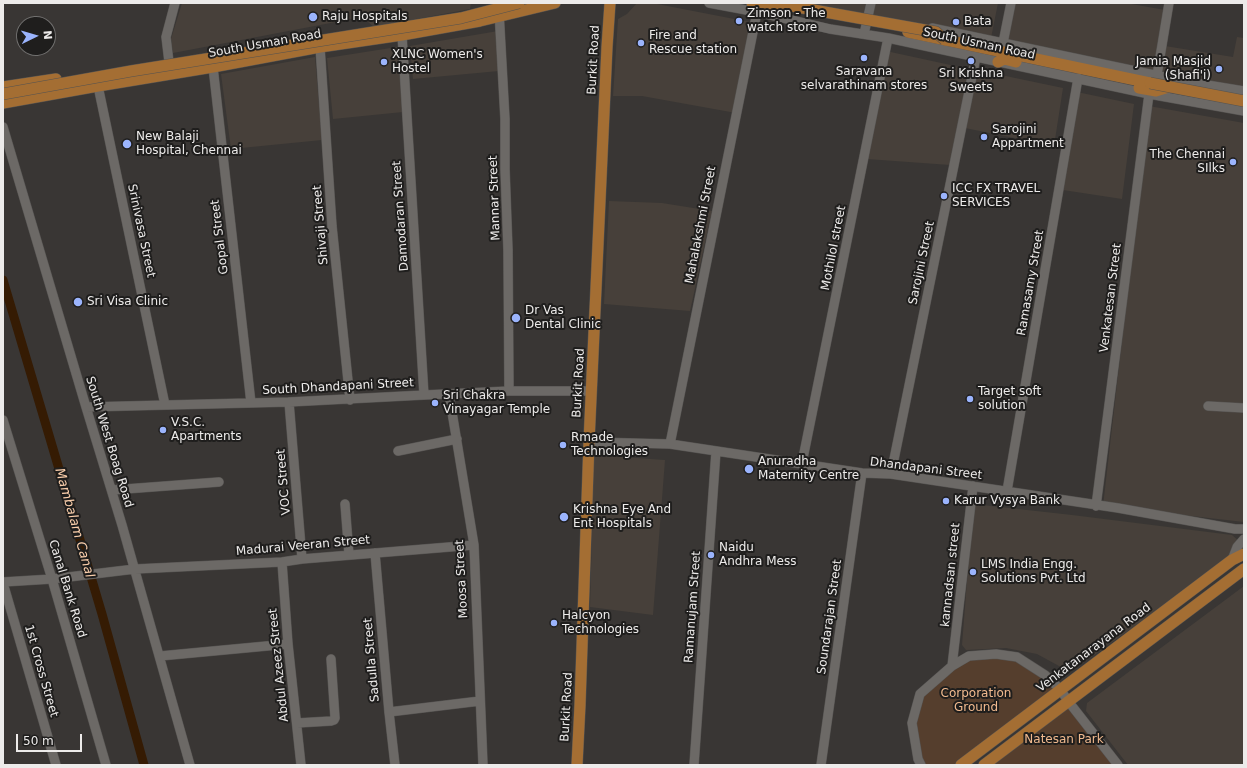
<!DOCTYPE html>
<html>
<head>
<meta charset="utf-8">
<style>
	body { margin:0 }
	#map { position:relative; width:1247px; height:768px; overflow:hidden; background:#393634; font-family:"DejaVu Sans",sans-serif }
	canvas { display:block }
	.frame { position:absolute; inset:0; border:4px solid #edebea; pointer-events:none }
	.north { position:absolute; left:16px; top:16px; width:40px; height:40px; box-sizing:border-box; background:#1f1e1d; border:1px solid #71706f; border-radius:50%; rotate:85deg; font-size:11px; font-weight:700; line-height:16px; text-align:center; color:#edebea }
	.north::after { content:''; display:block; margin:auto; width:14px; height:18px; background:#9bb4fd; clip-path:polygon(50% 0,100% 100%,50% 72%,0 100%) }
	.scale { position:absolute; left:16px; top:734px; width:66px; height:18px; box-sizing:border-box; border:2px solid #edebea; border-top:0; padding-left:5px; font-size:12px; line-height:14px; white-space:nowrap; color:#edebea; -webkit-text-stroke:3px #1f1e1d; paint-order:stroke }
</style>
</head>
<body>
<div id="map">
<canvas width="1247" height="768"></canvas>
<div class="frame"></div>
<div class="north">N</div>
<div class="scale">50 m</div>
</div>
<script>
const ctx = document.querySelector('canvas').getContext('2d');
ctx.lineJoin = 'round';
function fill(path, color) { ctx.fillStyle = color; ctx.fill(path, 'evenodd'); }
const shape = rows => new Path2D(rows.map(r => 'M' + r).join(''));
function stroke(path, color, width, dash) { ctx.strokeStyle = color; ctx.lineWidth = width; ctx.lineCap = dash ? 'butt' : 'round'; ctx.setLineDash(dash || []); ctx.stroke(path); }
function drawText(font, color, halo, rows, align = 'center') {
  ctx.font = font + ' "DejaVu Sans",sans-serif'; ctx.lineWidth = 4; ctx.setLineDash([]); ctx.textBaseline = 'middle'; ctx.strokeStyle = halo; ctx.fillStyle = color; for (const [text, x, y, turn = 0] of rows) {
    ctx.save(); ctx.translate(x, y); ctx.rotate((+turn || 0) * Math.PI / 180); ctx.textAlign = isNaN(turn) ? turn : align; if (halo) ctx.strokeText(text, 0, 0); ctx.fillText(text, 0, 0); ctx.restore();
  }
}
fill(shape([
	[182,3,471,3,470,9,374,27,362,17,173,53,171,39],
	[637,3,652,3,755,23,736,113,642,96,613,96,618,19,627,14],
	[796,3,866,3,863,17],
	[874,3,998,3,991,38,870,18],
	[1011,3,1126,3,1165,10,1157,71,1003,39],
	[498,31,499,71,413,79,410,46],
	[1237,37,1244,38,1244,88,1159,74,1165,46,1233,57],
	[397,47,403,112,333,119,327,58],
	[886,51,969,69,950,165,867,159],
	[315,57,322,140,231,149,221,74],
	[977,70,1063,88,1054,146,965,128],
	[1077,92,1134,104,1122,199,1063,190],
	[1149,106,1244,123,1244,522,1103,506],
	[609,201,662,203,712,211,690,311,604,304],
	[594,455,665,460,653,615,590,607],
	[973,504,1072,515,1232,535,1241,543,1241,551,1070,672,1037,654,1006,648,966,650,962,645],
	[1244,586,1244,765,1128,765,1086,711,1087,703]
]), '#47403a');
fill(shape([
	[995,656,1015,659,1042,676,1057,689,960,765,925,765,920,756,914,723,922,695,969,658],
	[1069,705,1115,765,990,765]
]), '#553e2d');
stroke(shape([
	[3,280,102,614,144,765]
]), '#351b03', 9);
const minor = shape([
	[709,3,757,12,830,29,888,38,1149,94,1244,111],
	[499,11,505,119,505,169,508,250,509,391],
	[932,28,1183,81,1244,91],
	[864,34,871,3],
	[402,35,424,395],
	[1003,43,1011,3],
	[320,47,332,226,350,400],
	[169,62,166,37,175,3],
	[213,67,251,403],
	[1157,75,1169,3],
	[98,86,165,405],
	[3,127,86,407,122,525,190,765],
	[449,394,474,545,483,765],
	[289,402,302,559],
	[1208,406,1244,408],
	[86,407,289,402,424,395,509,391,591,391],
	[3,420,52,579,106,765],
	[589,442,670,444,862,473,891,474,1118,508,1235,529,1244,529],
	[670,444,757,12],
	[398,451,457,439],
	[802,463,888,38],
	[891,474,976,57],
	[112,490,219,482],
	[1007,491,1078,78],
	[345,504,349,555],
	[1096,506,1149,94],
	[375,553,389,712,395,765],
	[1232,560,1237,547,1244,539],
	[282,562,288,644,301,765],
	[3,582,52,579,135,569,282,562,302,559,474,545],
	[3,583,56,765],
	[160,656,288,644],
	[952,666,973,486],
	[389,712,480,701],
	[297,723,331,721,334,720,335,718,331,659],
	[694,765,716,451],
	[821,765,862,473],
	[921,765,918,759,912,723,920,694,952,666,969,656,996,654,1017,657,1045,675,1060,689,1068,701,1118,765]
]);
const major = shape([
	[752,3,785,9],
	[908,32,1150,83],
	[998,62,1004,59,1016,62],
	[3,87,56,79],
	[1139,88,1156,91,1169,87],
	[3,103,98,86,213,67,320,47,402,35,480,21,555,3],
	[577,765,580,705,589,442,607,47,610,3],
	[961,765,1232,560,1244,554],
	[984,765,1244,569]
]);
stroke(minor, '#555351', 10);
stroke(major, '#555351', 12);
stroke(minor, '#6c6966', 9);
stroke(major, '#a46e33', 11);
const majorBridge = shape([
	[775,3,936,32,945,40],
	[1150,83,1244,101],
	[3,94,131,71,461,18,519,3]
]);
stroke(majorBridge, '#555351', 12, []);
stroke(majorBridge, '#a46e33', 11);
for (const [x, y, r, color] of [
	[313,17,5,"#9bb4fd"],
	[739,21,4,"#9bb4fd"],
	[956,22,4,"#9bb4fd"],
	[641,43,4,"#9bb4fd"],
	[864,58,4,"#9bb4fd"],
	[971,61,4,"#9bb4fd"],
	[384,62,4,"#9bb4fd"],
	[1219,69,4,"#9bb4fd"],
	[984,137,4,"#9bb4fd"],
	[127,144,5,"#9bb4fd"],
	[1233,162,4,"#9bb4fd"],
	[944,196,4,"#9bb4fd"],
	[78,302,5,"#9bb4fd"],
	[516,318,5,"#9bb4fd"],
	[970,399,4,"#9bb4fd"],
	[435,403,4,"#9bb4fd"],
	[163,430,4,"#9bb4fd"],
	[563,445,4,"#9bb4fd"],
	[749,469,5,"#9bb4fd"],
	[946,501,4,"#9bb4fd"],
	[564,517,5,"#9bb4fd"],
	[711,555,4,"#9bb4fd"],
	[973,572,4,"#9bb4fd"],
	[554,623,4,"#9bb4fd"]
]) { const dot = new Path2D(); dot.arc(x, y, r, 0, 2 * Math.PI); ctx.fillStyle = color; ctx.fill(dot); stroke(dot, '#1f1e1d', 1.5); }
drawText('12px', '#edebea', '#1f1e1d', [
	["Zimson - The",747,14],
	["watch store",747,28],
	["Raju Hospitals",322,17],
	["Bata",964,22],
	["Fire and",649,36],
	["Rescue station",649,50],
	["XLNC Women's",392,55],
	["Hostel",392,69],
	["Jamia Masjid",1211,62,"right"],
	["(Shafi'i)",1211,76,"right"],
	["Saravana",864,72,"center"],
	["selvarathinam stores",864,86,"center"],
	["Sri Krishna",971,74,"center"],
	["Sweets",971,88,"center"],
	["Sarojini",992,130],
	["Appartment",992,144],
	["New Balaji",136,137],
	["Hospital, Chennai",136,151],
	["The Chennai",1225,155,"right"],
	["SIlks",1225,169,"right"],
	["ICC FX TRAVEL",952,189],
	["SERVICES",952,203],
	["Sri Visa Clinic",87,302],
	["Dr Vas",525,311],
	["Dental Clinic",525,325],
	["Target soft",978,392],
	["solution",978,406],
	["Sri Chakra",443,396],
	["Vinayagar Temple",443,410],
	["V.S.C.",171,423],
	["Apartments",171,437],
	["Rmade",571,438],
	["Technologies",571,452],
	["Anuradha",758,462],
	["Maternity Centre",758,476],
	["Karur Vysya Bank",954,501],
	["Krishna Eye And",573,510],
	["Ent Hospitals",573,524],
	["Naidu",719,548],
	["Andhra Mess",719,562],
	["LMS India Engg.",981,565],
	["Solutions Pvt. Ltd",981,579],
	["Halcyon",562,616],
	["Technologies",562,630]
], 'left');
drawText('12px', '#edebea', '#1f1e1d', [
	["South Usman Road",265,44,-10],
	["South Usman Road",979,44,12],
	["Burkit Road",594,60,-87],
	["Mannar Street",495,198,-92],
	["Damodaran Street",401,216,-94],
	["Shivaji Street",321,225,-95],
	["Mahalakshmi Street",701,225,-79],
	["Srinivasa Street",141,231,78],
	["Gopal Street",220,237,-97],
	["Mothilol street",834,248,-79],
	["Sarojini Street",922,263,-78],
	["Ramasamy Street",1031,283,-80],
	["Venkatesan Street",1111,298,-83],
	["Burkit Road",579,383,-87],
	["South Dhandapani Street",338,387,-3],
	["South West Boag Road",109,442,73],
	["Dhandapani Street",926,469,7],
	["VOC Street",284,482,-95],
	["Madurai Veeran Street",303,546,-5],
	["kannadsan street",951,575,-84],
	["Moosa Street",462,579,-93],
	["Canal Bank Road",67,589,73],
	["Ramanujam Street",693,607,-86],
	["Soundarajan Street",830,617,-82],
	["Venkatanarayana Road",1094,648,-37],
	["Sadulla Street",372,660,-95],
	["Abdul Azeez Street",279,665,-96],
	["1st Cross Street",41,671,74],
	["Burkit Road",567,707,-87]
]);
drawText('12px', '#f0b98e', '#1f1e1d', [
	["Corporation",976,694],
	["Ground",976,708],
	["Natesan Park",1064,740]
]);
drawText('italic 13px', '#fbcfac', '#1f1e1d', [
	["Mambalam Canal",74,523,74]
]);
</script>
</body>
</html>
